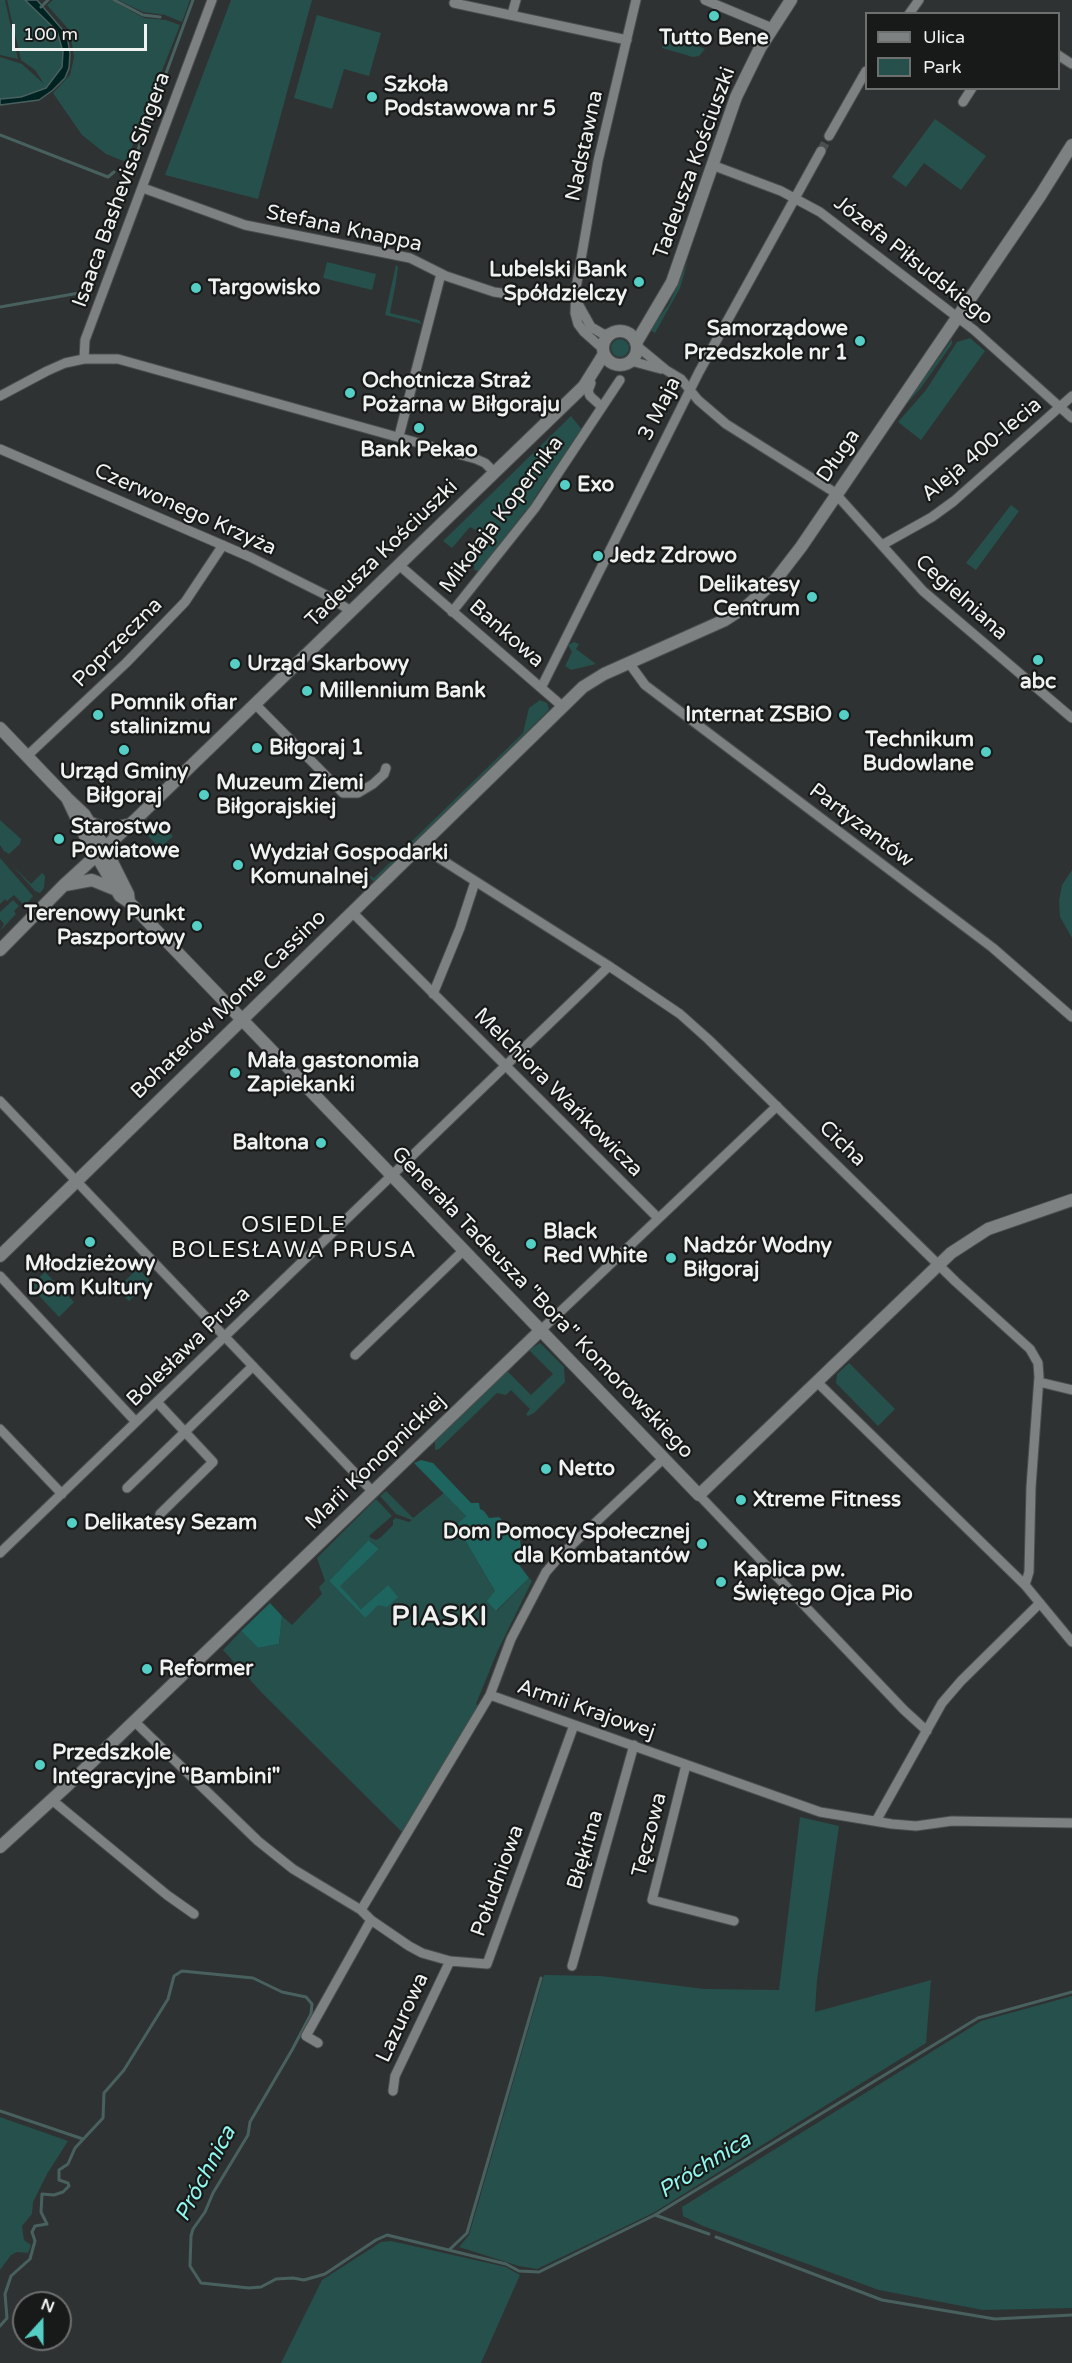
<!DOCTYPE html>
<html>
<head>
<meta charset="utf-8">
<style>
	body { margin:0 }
	#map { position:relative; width:1072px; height:2363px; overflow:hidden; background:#2f3232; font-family:"Varela Round",sans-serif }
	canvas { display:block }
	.legend { position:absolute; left:865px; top:12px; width:195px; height:78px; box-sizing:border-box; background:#181a19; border:2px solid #6e706f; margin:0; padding:8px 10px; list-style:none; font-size:18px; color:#eff2f1 }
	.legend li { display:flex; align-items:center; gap:12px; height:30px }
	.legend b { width:30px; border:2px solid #6e706f }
	.north { position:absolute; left:12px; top:2291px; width:60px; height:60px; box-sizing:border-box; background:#181a19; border:2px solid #6e706f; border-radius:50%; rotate:21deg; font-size:16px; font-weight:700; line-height:24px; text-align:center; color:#eff2f1 }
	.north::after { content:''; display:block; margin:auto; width:21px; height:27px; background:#55cec5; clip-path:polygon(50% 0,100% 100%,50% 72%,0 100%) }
	.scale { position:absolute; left:12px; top:24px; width:135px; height:27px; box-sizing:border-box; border:3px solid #eff2f1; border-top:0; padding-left:8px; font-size:18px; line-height:21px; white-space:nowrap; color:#eff2f1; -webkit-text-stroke:4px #181a19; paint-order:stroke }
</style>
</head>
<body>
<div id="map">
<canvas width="1072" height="2363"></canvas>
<ul class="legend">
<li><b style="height:8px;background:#7d8181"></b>Ulica</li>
<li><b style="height:16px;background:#26504c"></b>Park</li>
</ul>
<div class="north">N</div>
<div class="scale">100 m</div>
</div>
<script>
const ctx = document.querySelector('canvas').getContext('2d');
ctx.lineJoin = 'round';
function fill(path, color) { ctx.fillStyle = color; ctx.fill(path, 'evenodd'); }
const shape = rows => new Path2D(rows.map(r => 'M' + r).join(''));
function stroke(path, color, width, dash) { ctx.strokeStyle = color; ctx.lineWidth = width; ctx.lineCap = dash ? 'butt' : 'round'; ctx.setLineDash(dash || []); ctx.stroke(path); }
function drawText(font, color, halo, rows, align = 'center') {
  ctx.font = font + ' "Varela Round",sans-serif'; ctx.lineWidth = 4.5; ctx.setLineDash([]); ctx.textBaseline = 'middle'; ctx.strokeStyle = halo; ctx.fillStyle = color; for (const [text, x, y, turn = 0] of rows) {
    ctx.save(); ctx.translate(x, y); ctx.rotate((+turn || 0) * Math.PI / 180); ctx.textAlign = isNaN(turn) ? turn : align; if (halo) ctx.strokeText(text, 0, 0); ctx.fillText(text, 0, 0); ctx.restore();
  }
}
fill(shape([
	[0,0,5,0,18,59,0,55],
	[7,0,25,0,41,14,57,31,63,52,63,63,60,72,46,88,21,97,0,99,0,57,22,64,44,84,35,70,21,60],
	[53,0,111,0,144,18,166,20,180,25,126,162,106,154,82,135,53,93,70,75,74,57,70,31,47,5],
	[118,0,190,0,182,22,165,15,143,12],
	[231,0,312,0,258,199,165,175],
	[317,15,381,33,369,76,344,69,332,109,294,98],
	[667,32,705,49,699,56,693,57,662,48],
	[935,119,986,156,961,190,924,163,906,187,892,177],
	[688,261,680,288,655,333,650,330,669,304],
	[327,262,376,274,372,290,323,278],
	[396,265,398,267,396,282,390,313,419,320,422,324,385,315],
	[970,338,985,351,921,440,898,422,926,390,957,342],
	'611 348a9 9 0 1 1 18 0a9 9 0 1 1-18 0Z',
	[952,339,952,344,920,389,903,408],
	[571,416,583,431,579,432,556,467,557,471,553,477,547,479,534,499,535,504,530,510,526,510,480,569,481,572,474,570,475,559,466,560,483,542,484,539,481,533,470,527,452,548,443,541],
	[1011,505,1019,511,976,570,966,563],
	[574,642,579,644,576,649,596,664,571,670,565,666,572,652,568,645],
	[540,700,547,703,549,709,546,713,374,882,367,874,374,878,523,733,529,708],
	[0,820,21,839,20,844,9,854,4,851,0,845],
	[160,823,173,836,160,848,148,836],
	[31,845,12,865,31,884,42,873,45,876,44,888,40,893,35,891,12,865],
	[0,858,33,896,25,906,14,895,7,901,5,899,0,904],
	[1072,870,1072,938,1060,917,1059,901,1062,885],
	[13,900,19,906,14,911,16,914,0,931,4,924,0,919,0,912],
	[138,1268,150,1281,129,1301,117,1289],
	[45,1272,74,1302,59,1317,30,1286],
	[540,1343,564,1367,565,1382,534,1413,528,1416,526,1414,530,1409,511,1390,506,1395,497,1393,439,1449,435,1450,435,1441,525,1354,508,1372,531,1395,553,1374,530,1351,526,1352],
	[849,1363,895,1409,878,1426,836,1383,837,1374],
	[386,1491,413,1518,444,1493,466,1516,456,1525,495,1591,497,1611,529,1578,532,1581,498,1650,476,1704,478,1706,403,1833,262,1693,223,1650,241,1631,258,1648,279,1644,282,1616,292,1625,322,1594,319,1587,325,1581,317,1558,376,1499,392,1516,369,1536,371,1538,376,1540,380,1538,393,1525,393,1520,396,1518,409,1522,412,1520,396,1514,380,1496],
	[370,1540,379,1549,339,1586,361,1609,388,1585,365,1618,329,1581],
	[800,1817,839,1826,817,1980,815,2012,931,1980,926,2043,653,2213,537,2269,519,2266,459,2247,469,2235,544,1975,600,1976,704,1989,779,1990],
	[1072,1996,1072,2308,983,2310,879,2290,703,2226,683,2216,682,2207,981,2021],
	[0,2117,68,2141,47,2174,33,2202,32,2214,22,2226,24,2240,31,2245,28,2253,17,2252,11,2255,0,2270],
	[391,2241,506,2267,520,2275,481,2363,281,2363,322,2280,381,2242]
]), '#26504c');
fill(shape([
	[421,1460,433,1463,471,1503,479,1503,480,1509,484,1511,489,1518,499,1517,520,1539,521,1547,511,1554,529,1578,496,1611,487,1601,495,1591,456,1525,466,1516,414,1463],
	[369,1540,379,1549,340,1586,361,1609,388,1585,398,1597,387,1607,378,1605,365,1618,329,1581],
	[270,1603,282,1616,279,1644,258,1648,241,1631]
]), '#1e645f');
const water = shape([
	[25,0,37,0,67,35,70,54,69,68,65,78,53,90,39,100,0,105,0,99,21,97,46,88,62,67,63,52,57,31,25,0]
]);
fill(water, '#002321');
stroke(water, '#48615f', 1.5);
stroke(shape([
	[114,0,143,15,160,17],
	[41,7,48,0],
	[0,135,108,177,114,172],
	[137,152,193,0],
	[0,307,79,293],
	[0,2111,83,2139],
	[655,2215,709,2234],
	[716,2237,882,2300,995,2319,1072,2315],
	[449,2250,467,2233,541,1978],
	[0,2326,7,2318,5,2294,11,2276,30,2259,35,2241,32,2232,35,2226,47,2224,41,2212,42,2194,54,2195,63,2192,69,2186,68,2183,59,2180,59,2170,68,2164,75,2148,103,2118,104,2093,124,2070,168,1999,174,1976,182,1971,253,1978,282,1992,306,1997,312,2004,311,2014,292,2050,250,2122,248,2135,213,2193,205,2212,193,2229,191,2236,190,2266,201,2283,249,2288,261,2287,276,2279,293,2278,304,2280,325,2274,376,2240,387,2235,506,2264,519,2271,539,2272,655,2215,978,2018,1072,1992]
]), '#48615f', 3);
stroke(shape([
	[821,151,829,136]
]), '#4c4f4f', 9, [9, 4.5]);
const minor = shape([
	[705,0,772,28],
	[454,3,627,40],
	[512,14,516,0],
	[909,14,919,0],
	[1058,55,1072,64],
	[963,102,972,88],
	[829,136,866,71],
	[712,165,781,191,820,212,974,330,1072,418],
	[143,188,245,225,410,258,446,276,494,292,515,295,576,294],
	[577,302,591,327,603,334,610,334],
	[637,346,666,370,681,379,698,400,726,424,834,492,923,591,1072,718],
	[603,349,584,332,578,324,575,313,576,288,598,161,636,0],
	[84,359,85,340,212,0],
	[631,361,661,369],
	[591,383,588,391,590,396,602,407],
	[0,396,47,371,65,363,84,359,118,359,476,459,485,463,494,472],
	[399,436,441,274],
	[0,449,250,557,324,594,351,611],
	[882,545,932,517,954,501,1072,396],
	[399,565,562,706],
	[452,612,535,508,620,380],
	[629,663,645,685,993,948,1072,1017],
	[541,688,699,372,821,151],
	[255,704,343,793,358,793,373,784,384,774,386,768],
	[27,756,126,663,185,602,223,545],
	[420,846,609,966,680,1014,708,1039,956,1282,1030,1349,1038,1363,1039,1377,1031,1487,1029,1572,1025,1585],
	[352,912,658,1218],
	[433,994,460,928,475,882],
	[0,1101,373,1492],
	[0,1276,136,1422],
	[541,1330,777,1106],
	[355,1355,464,1250],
	[817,1382,1025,1585,1072,1642],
	[1039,1382,1072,1390],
	[157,1402,213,1462,160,1514],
	[0,1429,62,1494],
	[127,1488,253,1366],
	[699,1495,904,1710,927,1731],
	[0,1553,609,966],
	[490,1695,511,1639,546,1572,559,1557,664,1458],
	[134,1721,258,1841,293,1869,361,1910,371,1920,306,2036,318,2043],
	[686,1765,652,1900,734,1921],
	[52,1800,167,1895,194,1914],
	[876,1821,942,1703,961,1681,1040,1603],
	[361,1910,490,1695,820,1812,892,1824,916,1826,952,1821,1072,1823],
	[371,1920,409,1946,422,1953,450,1961,487,1964,574,1725],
	[572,1966,634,1745],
	[393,2091,395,2076,450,1961]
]);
const tertiary = shape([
	'603 348a17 17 0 1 1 34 0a17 17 0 1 1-34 0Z',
	[636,343,672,282,736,97,760,48,791,0],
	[0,728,67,798,84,814,105,848,128,894,129,902],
	[67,798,84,834,120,896,129,902,699,1495,951,1253,988,1229,1072,1200],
	[91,823,107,829,128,825],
	[65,885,92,880,114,889],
	[0,950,64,885,135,820,584,386,604,354],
	[0,1256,583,687,604,674,725,620,748,605,774,582,801,547,1040,196,1072,145],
	[0,1847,69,1784,541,1330]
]);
stroke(minor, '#4b4e4e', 11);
stroke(tertiary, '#4b4e4e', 14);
stroke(minor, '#7d8181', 9);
stroke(tertiary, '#7d8181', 12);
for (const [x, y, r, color] of [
	[714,16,6,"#55cec5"],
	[372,97,6,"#55cec5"],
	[639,282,6,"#55cec5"],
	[196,288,6,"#55cec5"],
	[860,341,6,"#55cec5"],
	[350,393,6,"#55cec5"],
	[419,428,6,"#55cec5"],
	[565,485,6,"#55cec5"],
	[598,556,6,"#55cec5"],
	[812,597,6,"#55cec5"],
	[1038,660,6,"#55cec5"],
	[235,664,6,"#55cec5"],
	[307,691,6,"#55cec5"],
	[98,715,6,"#55cec5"],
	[844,715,6,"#55cec5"],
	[257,748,6,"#55cec5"],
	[124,750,6,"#55cec5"],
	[986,752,6,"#55cec5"],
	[204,795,6,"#55cec5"],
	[59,839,6,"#55cec5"],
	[238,865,6,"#55cec5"],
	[197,926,6,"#55cec5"],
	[235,1073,6,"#55cec5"],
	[321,1143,6,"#55cec5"],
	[90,1242,6,"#55cec5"],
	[531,1244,6,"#55cec5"],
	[671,1258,6,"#55cec5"],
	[546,1469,6,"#55cec5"],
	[741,1500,6,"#55cec5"],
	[72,1523,6,"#55cec5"],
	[702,1544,6,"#55cec5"],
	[721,1582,6,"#55cec5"],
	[147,1669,6,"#55cec5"],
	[40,1765,6,"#55cec5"]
]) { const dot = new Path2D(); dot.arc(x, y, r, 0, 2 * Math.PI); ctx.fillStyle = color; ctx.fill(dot); stroke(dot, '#181a19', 2); }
drawText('bold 21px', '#eff2f1', '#181a19', [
	["Tutto Bene",714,38,"center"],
	["Szkoła",384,85],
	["Podstawowa nr 5",384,109],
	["Lubelski Bank",627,270,"right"],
	["Spółdzielczy",627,294,"right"],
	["Targowisko",208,288],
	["Samorządowe",848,329,"right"],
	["Przedszkole nr 1",848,353,"right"],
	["Ochotnicza Straż",362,381],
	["Pożarna w Biłgoraju",362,405],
	["Bank Pekao",419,450,"center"],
	["Exo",577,485],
	["Jedz Zdrowo",610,556],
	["Delikatesy",800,585,"right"],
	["Centrum",800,609,"right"],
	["Urząd Skarbowy",247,664],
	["abc",1038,682,"center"],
	["Millennium Bank",319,691],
	["Pomnik ofiar",110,703],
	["stalinizmu",110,727],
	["Internat ZSBiO",832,715,"right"],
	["Technikum",974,740,"right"],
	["Budowlane",974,764,"right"],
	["Biłgoraj 1",269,748],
	["Urząd Gminy",124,772,"center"],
	["Biłgoraj",124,796,"center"],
	["Muzeum Ziemi",216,783],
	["Biłgorajskiej",216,807],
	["Starostwo",71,827],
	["Powiatowe",71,851],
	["Wydział Gospodarki",250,853],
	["Komunalnej",250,877],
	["Terenowy Punkt",185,914,"right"],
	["Paszportowy",185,938,"right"],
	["Mała gastonomia",247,1061],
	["Zapiekanki",247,1085],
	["Baltona",309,1143,"right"],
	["Black",543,1232],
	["Red White",543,1256],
	["Nadzór Wodny",683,1246],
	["Biłgoraj",683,1270],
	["Młodzieżowy",90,1264,"center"],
	["Dom Kultury",90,1288,"center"],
	["Netto",558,1469],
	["Xtreme Fitness",753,1500],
	["Delikatesy Sezam",84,1523],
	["Dom Pomocy Społecznej",690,1532,"right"],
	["dla Kombatantów",690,1556,"right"],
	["Kaplica pw.",733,1570],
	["Świętego Ojca Pio",733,1594],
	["Reformer",159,1669],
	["Przedszkole",52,1753],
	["Integracyjne \"Bambini\"",52,1777]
], 'left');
drawText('21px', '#eff2f1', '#181a19', [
	["Nadstawna",585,146,-78],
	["Tadeusza Kościuszki",695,163,-70],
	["Isaaca Bashevisa Singera",122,190,-70],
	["Stefana Knappa",344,229,12],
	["Józefa Piłsudskiego",913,261,38],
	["3 Maja",660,409,-63],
	["Aleja 400-lecia",982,450,-40],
	["Długa",839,456,-56],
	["Czerwonego Krzyża",185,510,24],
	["Mikołaja Kopernika",502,515,-53],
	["Tadeusza Kościuszki",382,554,-44],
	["Cegielniana",961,598,42],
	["Bankowa",506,634,41],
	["Poprzeczna",118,643,-45],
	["Partyzantów",861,826,37],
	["Bohaterów Monte Cassino",229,1005,-44],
	["Melchiora Wańkowicza",558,1093,45],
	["Cicha",842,1144,44],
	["Generała Tadeusza \"Bora\" Komorowskiego",542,1303,46],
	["Bolesława Prusa",189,1347,-44],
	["Marii Konopnickiej",376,1462,-44],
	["Armii Krajowej",586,1710,19],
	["Tęczowa",650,1835,-76],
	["Błękitna",586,1850,-74],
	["Południowa",498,1881,-70],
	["Lazurowa",403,2018,-65]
]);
ctx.letterSpacing = '1.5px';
drawText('22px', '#eff2f1', '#181a19', [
	["OSIEDLE",294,1226],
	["BOLESŁAWA PRUSA",294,1251]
]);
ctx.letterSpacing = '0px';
drawText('italic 22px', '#90f8ef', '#181a19', [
	["Próchnica",705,2166,-32],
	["Próchnica",206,2174,-62]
]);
ctx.letterSpacing = '1.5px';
drawText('bold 27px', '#eff2f1', '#181a19', [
	["PIASKI",440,1618]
]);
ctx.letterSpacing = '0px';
</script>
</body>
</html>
